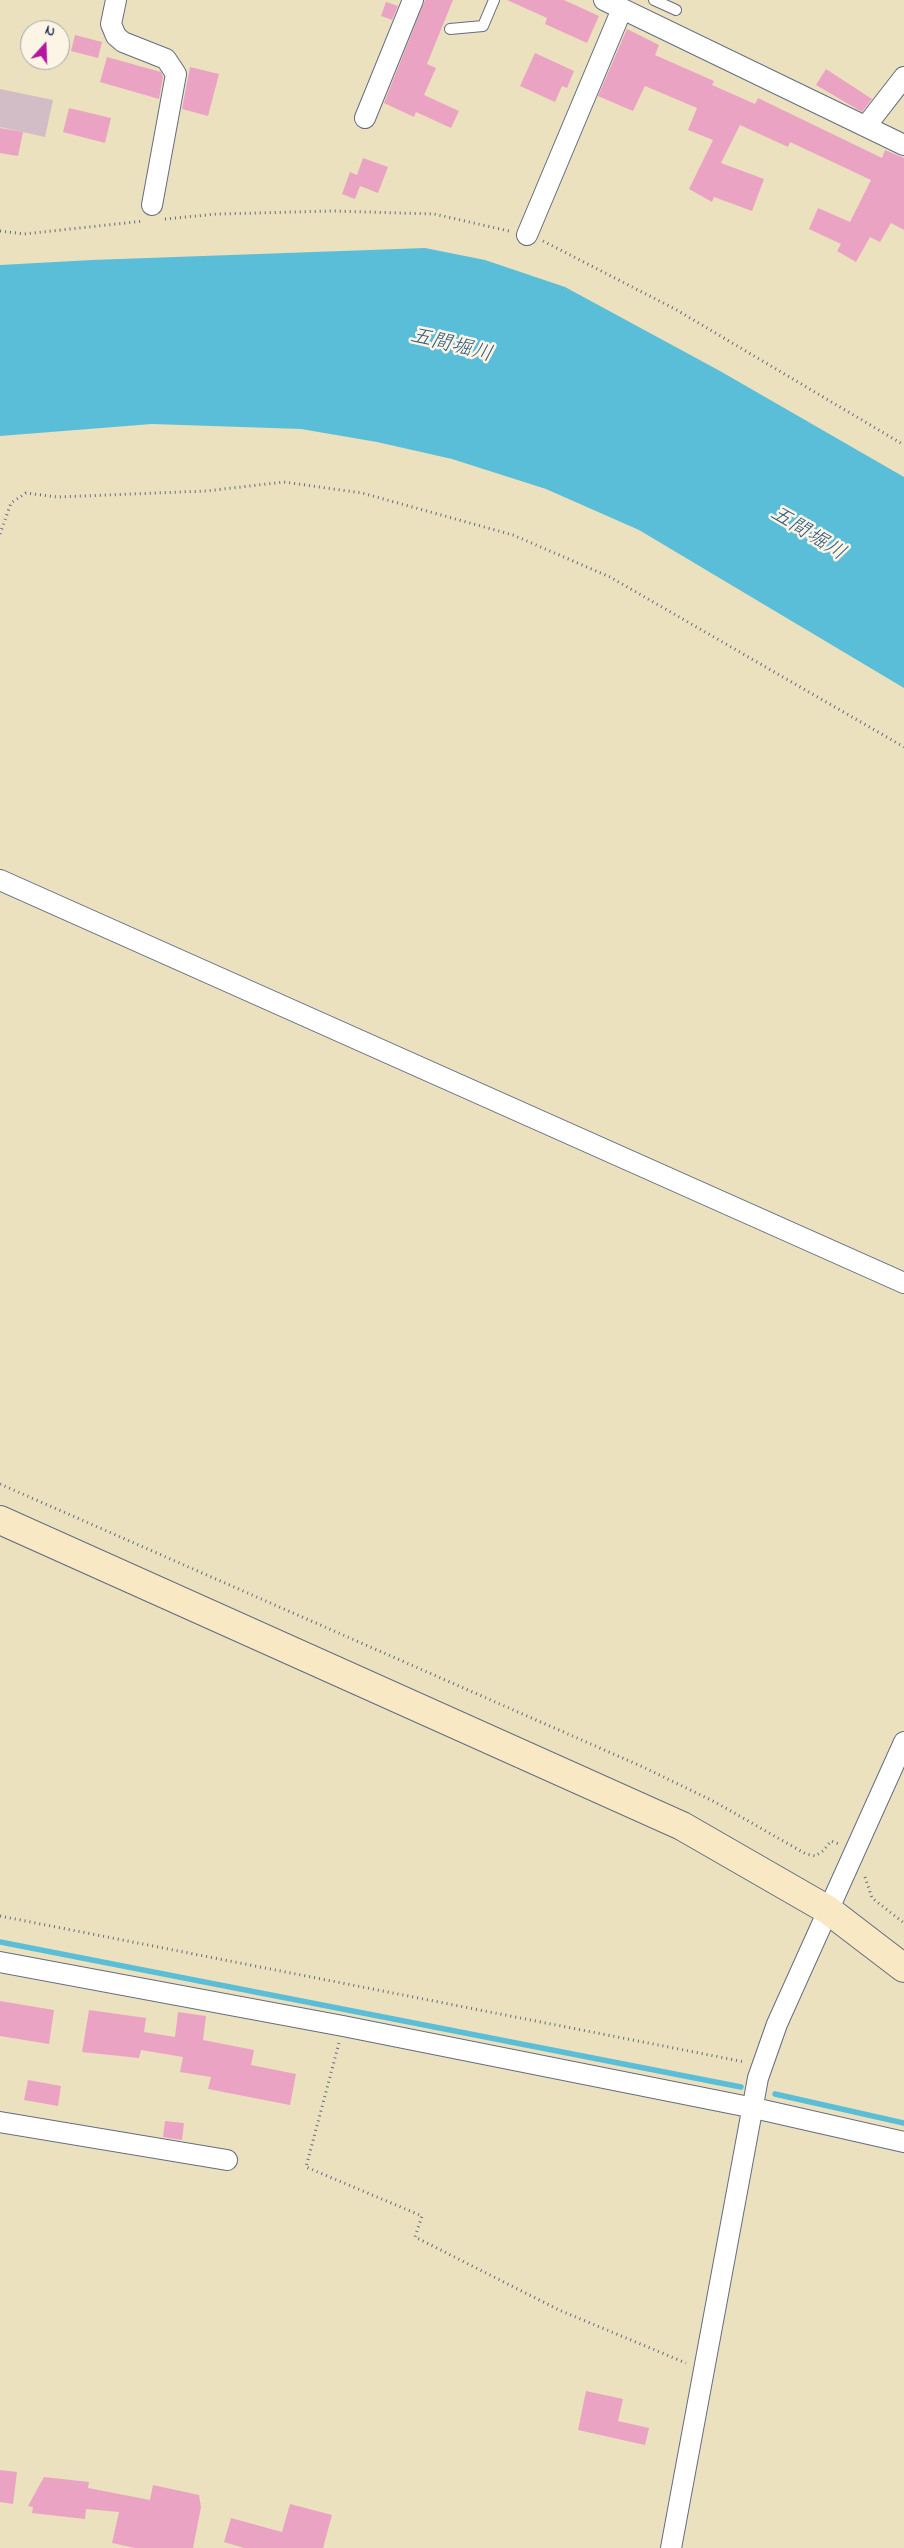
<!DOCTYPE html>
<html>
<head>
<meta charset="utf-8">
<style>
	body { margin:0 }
	#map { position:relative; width:904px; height:2548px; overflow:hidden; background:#ebe1bf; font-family:"Indie Flower",sans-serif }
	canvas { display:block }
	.north { position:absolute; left:20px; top:20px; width:50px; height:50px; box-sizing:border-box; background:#fcf5e5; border:1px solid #a2a6af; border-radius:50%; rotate:20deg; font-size:14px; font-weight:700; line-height:20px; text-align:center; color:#1b2f5e }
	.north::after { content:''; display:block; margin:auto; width:18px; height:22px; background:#b5179e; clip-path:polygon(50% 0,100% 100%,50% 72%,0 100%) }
</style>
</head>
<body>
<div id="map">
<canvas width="904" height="2548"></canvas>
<div class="north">N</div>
</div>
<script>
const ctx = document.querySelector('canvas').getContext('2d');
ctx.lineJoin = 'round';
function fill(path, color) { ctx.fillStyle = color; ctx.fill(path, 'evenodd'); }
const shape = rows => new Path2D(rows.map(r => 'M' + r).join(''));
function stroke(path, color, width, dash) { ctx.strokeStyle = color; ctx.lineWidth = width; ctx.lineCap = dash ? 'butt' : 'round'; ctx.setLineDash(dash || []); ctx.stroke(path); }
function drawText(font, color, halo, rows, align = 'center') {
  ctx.font = font + ' "Indie Flower","Klee One",sans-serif'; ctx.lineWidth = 5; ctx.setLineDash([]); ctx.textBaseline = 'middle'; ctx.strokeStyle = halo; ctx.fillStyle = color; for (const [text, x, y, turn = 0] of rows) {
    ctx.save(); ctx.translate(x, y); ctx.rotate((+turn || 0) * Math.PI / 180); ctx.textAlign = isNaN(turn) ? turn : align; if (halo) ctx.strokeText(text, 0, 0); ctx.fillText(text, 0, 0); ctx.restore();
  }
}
fill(shape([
	[0,89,53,100,45,137,0,127]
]), '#d2bdc6');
fill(shape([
	[425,248,485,260,565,287,720,371,904,477,904,688,639,530,546,489,452,459,377,442,301,429,152,424,0,436,0,265,92,260]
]), '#5abed8');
stroke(shape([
	[0,1942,741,2087],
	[775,2094,904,2123]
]), '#5abed8', 5.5);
fill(shape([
	[425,0,453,0,427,64,436,68,424,95,459,111,451,128,416,112,414,117,384,103],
	[507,0,564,0,599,16,587,43,545,24,547,18],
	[386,2,398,6,392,20,381,16],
	[627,29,659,45,655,55,714,81,712,85,755,104,758,98,882,158,885,150,904,158,904,230,891,223,880,242,870,237,856,262,837,251,841,244,809,229,818,208,850,222,871,180,790,142,788,147,740,125,721,163,764,179,752,211,714,197,712,202,689,189,713,140,688,130,697,108,645,86,633,111,598,96],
	[75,35,102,42,98,58,71,51],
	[535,53,574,71,567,88,562,86,555,102,520,86],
	[107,57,161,72,163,77,159,99,100,82],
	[190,67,219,74,208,116,182,109],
	[826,69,872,99,862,112,816,85],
	[69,108,111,118,105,143,63,132],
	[0,128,23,132,18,156,0,153],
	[363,158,388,167,378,193,360,186,355,199,342,194,350,172,357,175],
	[0,2001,54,2010,49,2044,0,2036],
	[89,2010,146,2018,144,2032,175,2037,178,2012,206,2016,203,2040,254,2050,251,2065,296,2074,290,2105,208,2089,211,2077,180,2072,183,2057,141,2050,139,2058,82,2052],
	[28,2080,61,2086,58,2106,24,2100],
	[165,2121,184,2123,182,2140,163,2137],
	[586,2391,623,2399,618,2421,649,2428,645,2445,578,2430],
	[0,2470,17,2472,13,2504,0,2502],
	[44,2477,89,2482,88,2488,150,2500,153,2485,199,2495,201,2507,193,2548,135,2548,112,2543,119,2512,86,2509,85,2519,32,2513,33,2507,28,2506],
	[290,2504,332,2515,323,2548,244,2548,224,2542,231,2518,282,2532]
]), '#eba3c3');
const lane = shape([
	[654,0,676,10],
	[450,29,483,26,494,0]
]);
const street = shape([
	[116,0,111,24,116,36,123,42,166,59,176,74,152,205],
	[604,0,904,145],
	[365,118,413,0],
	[866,126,904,77],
	[527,235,622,9],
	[0,880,904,1283],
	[0,1962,343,2026,754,2108,904,2142],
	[0,2122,227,2160],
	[671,2548,758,2078,777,2024,904,1742]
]);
const secondary = shape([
	[0,1520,682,1826,828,1910,904,1968]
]);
stroke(lane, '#646d80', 12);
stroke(street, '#646d80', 22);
stroke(secondary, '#646d80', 30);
stroke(shape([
	[165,219,217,214,333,211,434,214,509,231],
	[0,231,24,234,144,221],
	[543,241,675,309,904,445],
	[0,534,11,503,26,493,57,497,206,491,284,482,362,493,513,535,610,577,904,747],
	[0,1484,643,1767,715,1802,806,1854,815,1856,823,1851,831,1841,839,1844],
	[865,1877,872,1898,904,1923],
	[0,1916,745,2062],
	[339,2043,306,2167,422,2216,415,2237,559,2310,686,2363]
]), '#646d80', 3, [1, 4]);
stroke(lane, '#fff', 10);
stroke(street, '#fff', 20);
stroke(secondary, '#f8e8c3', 28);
drawText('italic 21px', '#2e5a83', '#fcf5e5', [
	["五間堀川",451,347,14],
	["五間堀川",807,535,32]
]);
</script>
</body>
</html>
